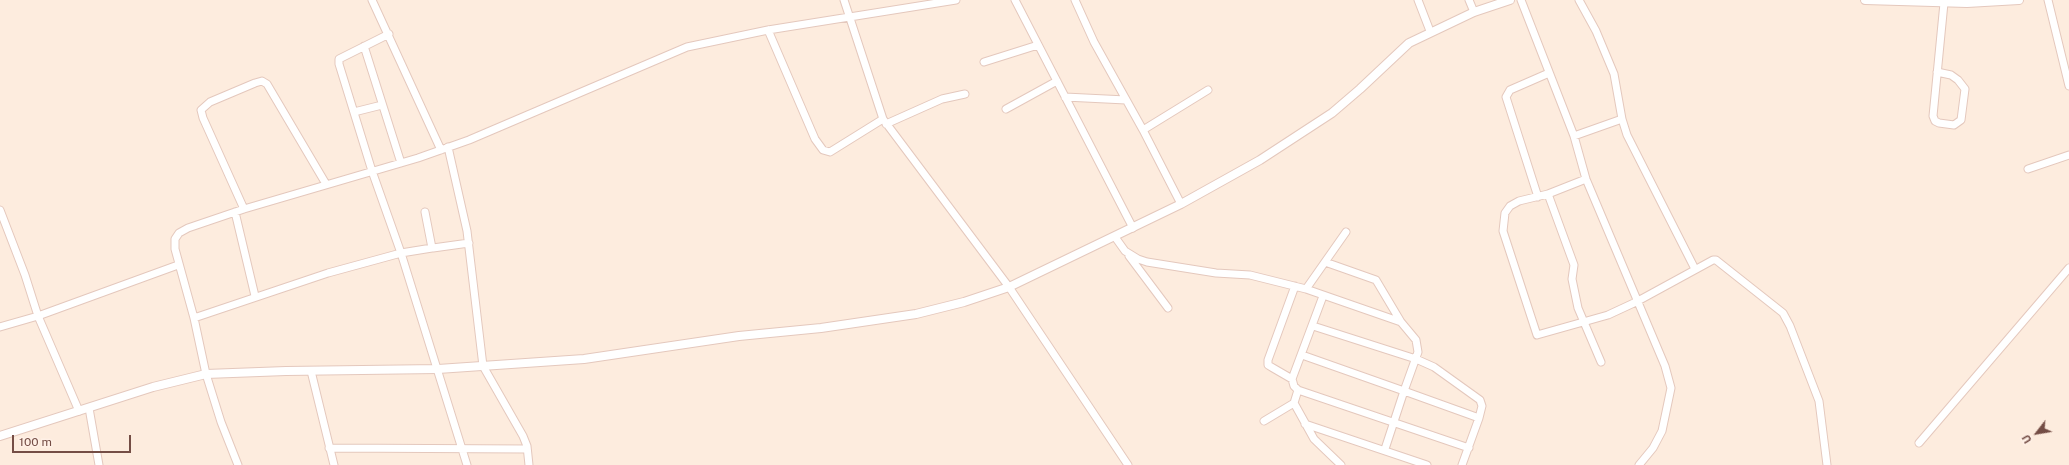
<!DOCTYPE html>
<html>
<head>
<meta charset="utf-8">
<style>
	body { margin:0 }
	#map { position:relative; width:2069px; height:465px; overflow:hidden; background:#fdecde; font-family:"Public Sans",sans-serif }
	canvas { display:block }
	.north { position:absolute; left:2017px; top:413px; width:40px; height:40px; -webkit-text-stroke:3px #fff0e6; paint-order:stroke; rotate:239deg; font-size:11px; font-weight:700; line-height:16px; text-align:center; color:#744d45 }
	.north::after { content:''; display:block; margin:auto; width:14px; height:18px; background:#744d45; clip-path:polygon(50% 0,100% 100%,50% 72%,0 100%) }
	.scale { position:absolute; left:12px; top:435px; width:119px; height:18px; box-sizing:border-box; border:2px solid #744d45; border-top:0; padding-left:5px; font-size:12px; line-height:14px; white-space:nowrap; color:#744d45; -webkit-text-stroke:3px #fff0e6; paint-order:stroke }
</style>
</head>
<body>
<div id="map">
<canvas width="2069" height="465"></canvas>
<div class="north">U</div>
<div class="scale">100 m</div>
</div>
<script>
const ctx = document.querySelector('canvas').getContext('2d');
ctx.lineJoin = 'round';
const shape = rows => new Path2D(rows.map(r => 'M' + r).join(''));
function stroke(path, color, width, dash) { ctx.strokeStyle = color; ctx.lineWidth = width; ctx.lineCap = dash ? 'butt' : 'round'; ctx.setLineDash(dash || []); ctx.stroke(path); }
const minor = shape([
	[372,0,441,150],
	[844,0,883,119,1009,287,1128,465],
	[1015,0,1133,228],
	[1075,0,1094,42,1143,130,1181,204],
	[1418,0,1430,31],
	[1469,0,1474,12],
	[1521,0,1574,136,1586,179,1665,366,1671,388,1662,431,1653,448,1639,465],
	[1579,0,1596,31,1614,74,1622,119,1627,135,1695,269],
	[2048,0,2069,86],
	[768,30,815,139,823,150,830,152,883,119],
	[389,34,339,59,339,64,372,171,401,253,467,465],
	[364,46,401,163],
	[984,62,1038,45],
	[1937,72,1951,75,1958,80,1965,89,1961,120,1954,125,1939,123,1935,121,1933,116,1944,3],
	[1065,97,1126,100],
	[1006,109,1057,81],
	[354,112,382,105],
	[886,124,942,99,965,94],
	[1143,130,1208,90],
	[1574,136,1622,119],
	[448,147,467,231,483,366,523,436,527,446,529,465],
	[2028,169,2069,155],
	[1586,179,1548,194,1519,201,1510,206,1505,213,1503,231,1537,335,1608,315,1636,302,1713,260,1716,260,1783,313,1790,326,1819,401,1827,465],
	[1548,194,1574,265,1572,279,1578,308,1601,362],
	[1538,197,1506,97,1510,90,1549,73],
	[244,209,203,118,201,110,210,102,255,83,262,81,267,84,326,184],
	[0,210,25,275,38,316,79,411],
	[235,212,255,296],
	[1115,237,1125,251,1138,259,1147,262,1216,273,1250,275,1306,289,1401,322],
	[433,248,469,243],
	[1129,256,1168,308],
	[1325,262,1376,280,1401,322,1416,340,1418,352,1404,391,1479,418,1462,465],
	[1306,289,1346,232],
	[1323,296,1292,379,1294,386,1298,390,1294,403,1314,439,1341,465],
	[194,318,328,273,401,253,432,248,425,212],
	[1313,326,1416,359,1434,367,1480,400,1482,406,1479,418],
	[0,327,38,316,178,265],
	[1302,355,1404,391,1385,449],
	[311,371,334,465],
	[1292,379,1273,368,1268,365,1268,360,1295,286],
	[1298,390,1469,448],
	[89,408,99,465],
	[1264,421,1294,403],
	[1305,424,1427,465],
	[1919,443,2069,268],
	[329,448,527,449],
	[238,465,221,422,206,374,194,318,175,249,175,239,179,233,188,228,244,209,418,158,469,140,687,47,768,30,956,0]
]);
const tertiary = shape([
	[1865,0,1967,3,2019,0],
	[0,436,153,387,206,374,286,371,438,369,584,359,739,336,821,328,916,314,964,302,1009,287,1181,204,1260,160,1332,113,1360,89,1409,43,1474,12,1510,0]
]);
stroke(minor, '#e4c8bd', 9);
stroke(tertiary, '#e4c8bd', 10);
stroke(minor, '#fff', 7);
stroke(tertiary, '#fff', 8);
</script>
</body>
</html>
